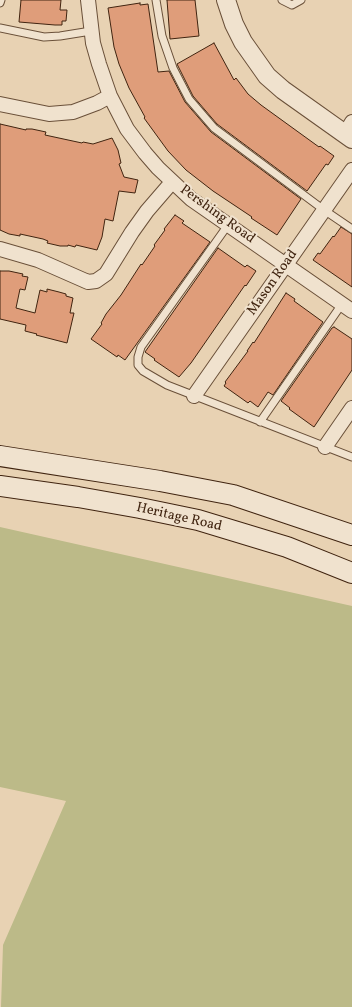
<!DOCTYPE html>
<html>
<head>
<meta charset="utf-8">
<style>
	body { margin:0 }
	canvas { display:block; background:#e8d2b3 }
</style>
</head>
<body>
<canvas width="352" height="1007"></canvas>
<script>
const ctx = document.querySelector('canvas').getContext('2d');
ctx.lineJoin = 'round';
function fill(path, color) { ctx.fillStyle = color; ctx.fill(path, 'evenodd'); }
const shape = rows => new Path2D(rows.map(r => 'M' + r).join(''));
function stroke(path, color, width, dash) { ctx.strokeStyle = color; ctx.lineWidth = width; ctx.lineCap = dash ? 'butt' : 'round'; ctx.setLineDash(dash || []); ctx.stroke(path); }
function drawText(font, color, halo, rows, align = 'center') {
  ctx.font = font + ' Vollkorn,serif'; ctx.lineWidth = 4; ctx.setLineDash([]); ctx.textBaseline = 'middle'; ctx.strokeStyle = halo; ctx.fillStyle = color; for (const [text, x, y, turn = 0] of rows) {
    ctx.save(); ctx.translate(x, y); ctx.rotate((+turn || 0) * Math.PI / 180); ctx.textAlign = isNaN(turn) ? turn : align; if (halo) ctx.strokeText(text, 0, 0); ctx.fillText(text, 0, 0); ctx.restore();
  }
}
fill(shape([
	[0,527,352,606,352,1007,1,1007,3,945,66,801,0,787]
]), '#bcba88');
const building = shape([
	[21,0,61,0,60,10,67,10,66,21,62,21,62,25,55,25,19,22,21,0],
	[167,0,195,0,199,36,170,39,167,0],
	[140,3,140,5,148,4,158,72,169,71,185,102,211,132,301,199,277,235,251,218,252,217,213,191,186,170,168,151,144,118,145,117,129,88,119,64,114,47,108,8,140,3],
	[214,43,234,80,236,78,248,94,261,105,319,147,320,146,334,156,328,165,326,164,307,191,217,124,193,96,177,64,214,43],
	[0,124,26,130,26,129,32,129,46,132,45,135,82,143,83,142,93,144,112,138,118,150,121,163,119,164,124,177,138,180,135,193,119,191,113,221,105,219,102,237,97,250,76,245,75,247,68,245,68,246,60,246,47,243,48,241,43,239,20,234,20,236,9,234,0,230,0,124],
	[175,215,184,221,182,223,210,242,125,360,118,355,117,357,91,339,102,324,101,323,106,314,121,295,141,264,142,265,155,246,154,245,165,230,164,229,175,215],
	[341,227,352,234,352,287,313,260,318,253,320,254,333,236,334,237,341,227],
	[218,248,245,267,247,265,256,271,246,286,245,285,191,363,179,377,154,360,155,359,145,352,218,248],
	[0,271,9,271,23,274,22,276,28,277,25,290,20,289,16,308,35,313,40,290,47,292,47,289,59,292,66,294,66,296,73,298,70,313,74,313,67,343,36,335,37,334,25,331,26,325,0,319,0,271],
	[286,293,295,299,294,301,323,322,273,395,268,392,258,407,250,401,248,403,224,386,226,383,225,382,248,351,247,351,253,342,254,343,286,293],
	[334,327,352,339,352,370,314,427,289,409,290,408,281,401,332,328,334,327]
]);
fill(building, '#df9d7a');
stroke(building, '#402410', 1);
const service = shape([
	[156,0,162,36,173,68,189,99,214,128,324,210,352,229],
	[282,0,292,5,301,0],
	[0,3,1,0],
	[0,28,44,37,60,36,91,31],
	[228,225,141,347,138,357,138,365,143,371,167,385,352,457],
	[260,422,342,304]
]);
const minor = shape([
	[88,0,93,43,99,64,110,96,127,129,145,153,158,168,191,199,352,311],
	[0,104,49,114,73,112,97,103,110,96],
	[345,134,352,122],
	[0,249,38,260,88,282,96,281,106,274,132,232,147,211,172,182],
	[194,396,352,170],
	[325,447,352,408]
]);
const tertiary = shape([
	[226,0,234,24,243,42,267,76,283,90,352,139]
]);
const secondary = shape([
	[0,456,160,481,233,495,352,535],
	[0,486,78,497,140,508,198,520,287,547,352,573]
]);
stroke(service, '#6a5039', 9);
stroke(minor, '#6a5039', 16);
stroke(tertiary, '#6a5039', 20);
stroke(secondary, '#402410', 22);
stroke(service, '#f0e2ce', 7);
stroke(minor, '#f0e2ce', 14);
stroke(tertiary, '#f0e2ce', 18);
stroke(secondary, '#f0e2ce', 20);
drawText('14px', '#402410', '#f0e2ce', [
	["Pershing Road",217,215,36],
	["Mason Road",273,283,-55],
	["Heritage Road",179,518,13]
]);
</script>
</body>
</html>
